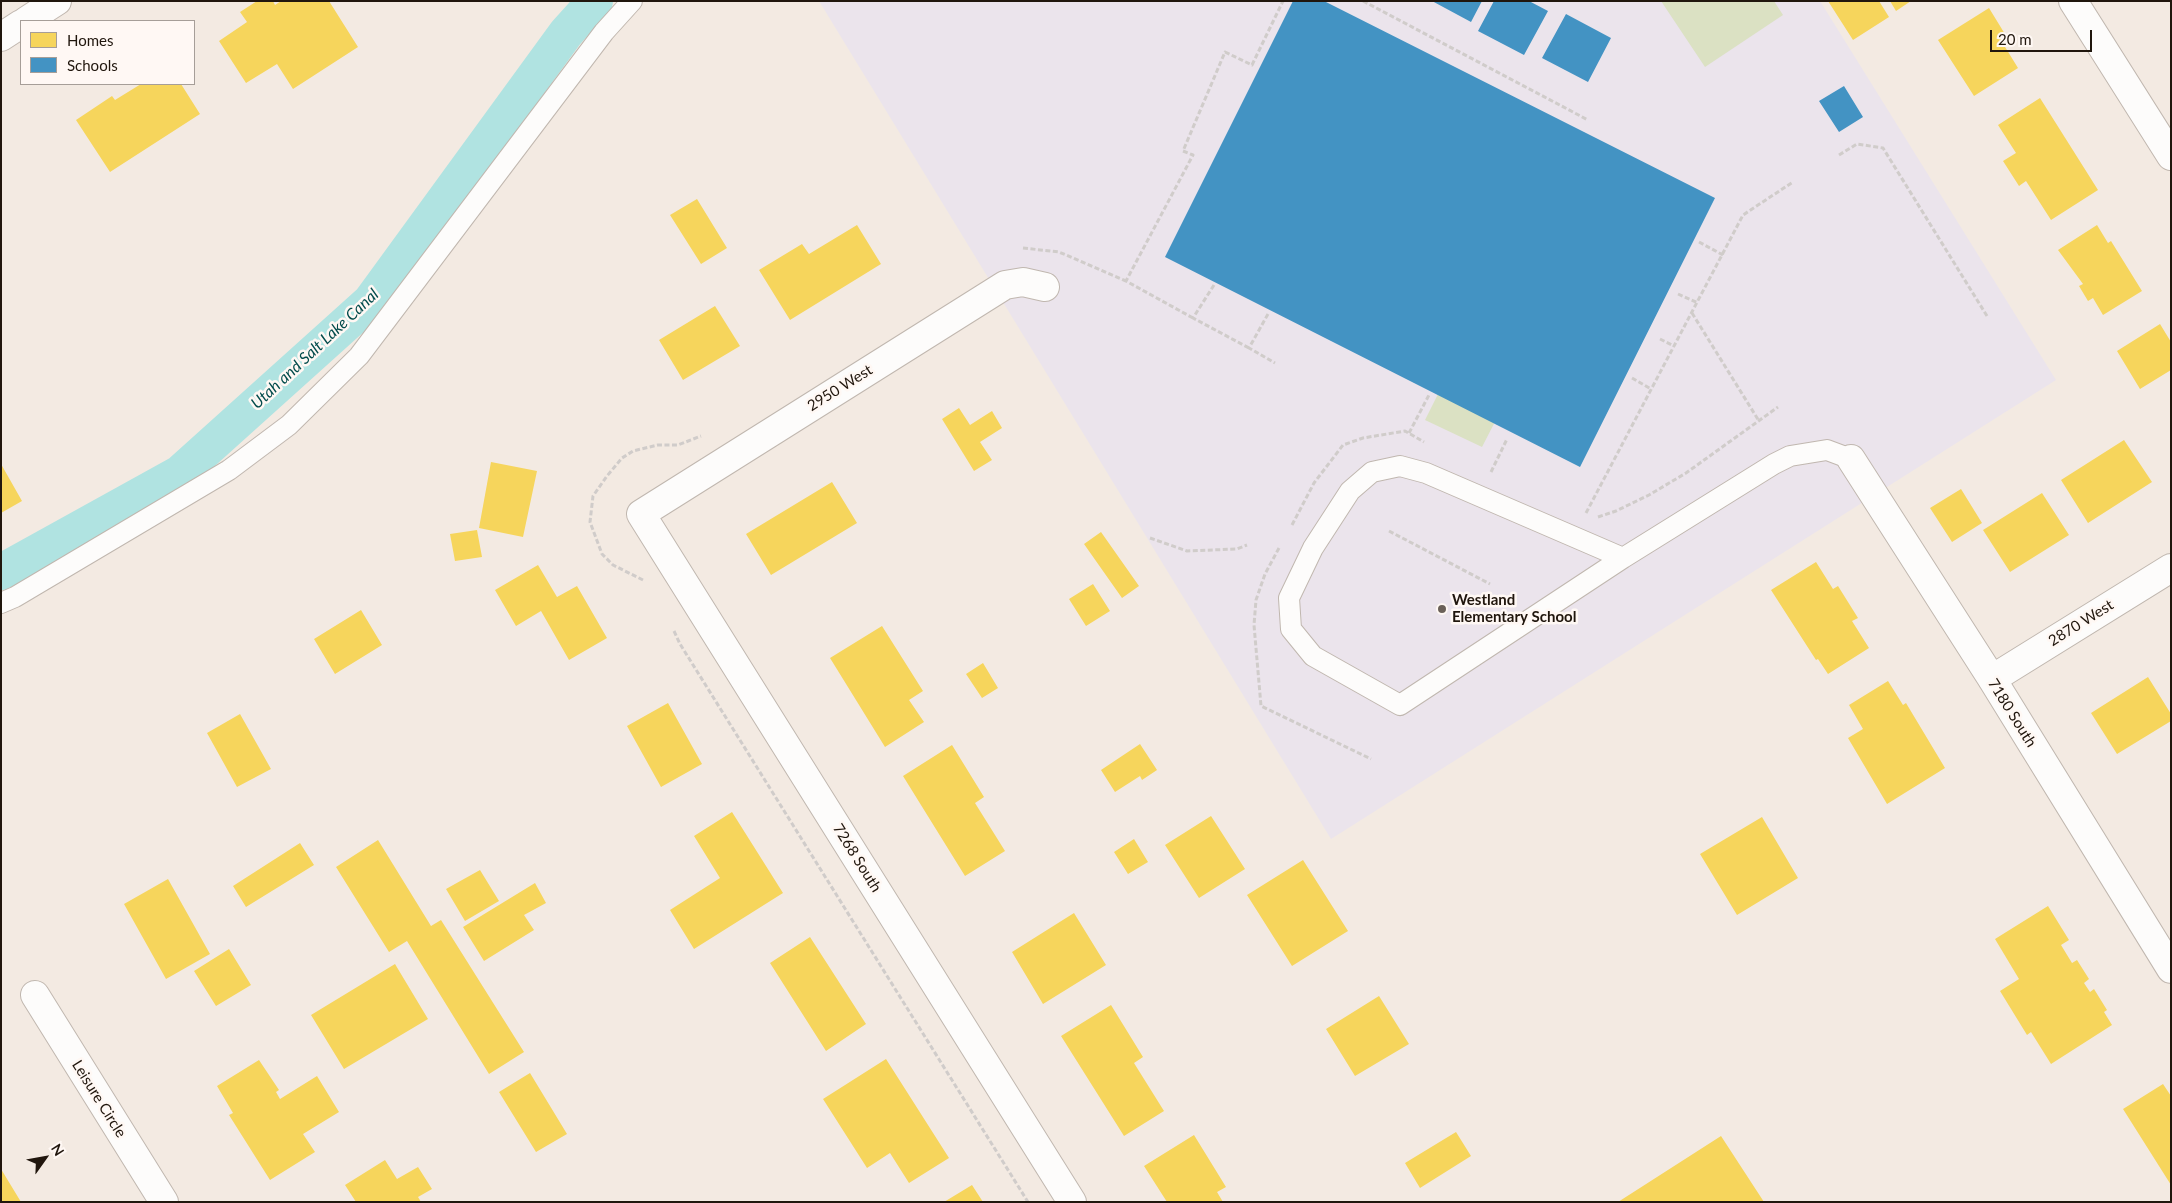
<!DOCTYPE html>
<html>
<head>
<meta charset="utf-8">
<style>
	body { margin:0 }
	#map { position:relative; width:2172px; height:1203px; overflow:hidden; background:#f3eae2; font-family:Lato,sans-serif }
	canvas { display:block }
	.frame { position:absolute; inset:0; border:2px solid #20160d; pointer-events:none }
	.legend { position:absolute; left:20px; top:20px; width:175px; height:65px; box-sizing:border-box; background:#fff8f4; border:1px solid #a69e98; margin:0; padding:6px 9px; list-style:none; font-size:15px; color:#20160d }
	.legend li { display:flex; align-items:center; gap:10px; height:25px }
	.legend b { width:25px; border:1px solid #a69e98 }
	.north { position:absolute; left:20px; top:1133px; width:50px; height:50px; -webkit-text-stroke:4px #fff8f4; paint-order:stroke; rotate:58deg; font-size:14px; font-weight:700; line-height:20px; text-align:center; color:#20160d }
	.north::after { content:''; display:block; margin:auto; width:18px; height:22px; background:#20160d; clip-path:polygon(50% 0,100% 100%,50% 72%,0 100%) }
	.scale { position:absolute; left:1990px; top:30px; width:102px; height:22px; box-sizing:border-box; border:2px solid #20160d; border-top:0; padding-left:6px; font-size:15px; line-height:18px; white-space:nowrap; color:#20160d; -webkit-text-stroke:4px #fff8f4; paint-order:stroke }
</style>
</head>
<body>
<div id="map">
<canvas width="2172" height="1203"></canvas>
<div class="frame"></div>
<ul class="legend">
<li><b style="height:14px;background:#f6d55c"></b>Homes</li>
<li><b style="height:14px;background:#4393c3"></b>Schools</li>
</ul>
<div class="north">N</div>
<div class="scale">20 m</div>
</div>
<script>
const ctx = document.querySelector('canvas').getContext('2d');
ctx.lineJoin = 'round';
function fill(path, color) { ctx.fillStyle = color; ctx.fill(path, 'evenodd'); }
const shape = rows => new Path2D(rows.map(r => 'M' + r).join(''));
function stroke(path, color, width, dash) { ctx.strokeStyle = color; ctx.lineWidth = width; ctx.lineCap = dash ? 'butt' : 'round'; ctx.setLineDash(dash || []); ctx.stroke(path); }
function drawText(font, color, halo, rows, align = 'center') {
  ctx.font = font + ' Lato,sans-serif'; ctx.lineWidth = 5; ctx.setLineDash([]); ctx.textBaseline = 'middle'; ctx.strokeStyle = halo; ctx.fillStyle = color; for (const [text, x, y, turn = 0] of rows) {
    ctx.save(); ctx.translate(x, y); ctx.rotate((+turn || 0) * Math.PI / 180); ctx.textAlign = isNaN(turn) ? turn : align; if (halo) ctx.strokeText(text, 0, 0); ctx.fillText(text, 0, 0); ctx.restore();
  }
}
fill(shape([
	[819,1,1820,1,2056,380,1331,839]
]), '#ebe4ec');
fill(shape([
	[1661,1,1774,1,1783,15,1705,67],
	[1442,386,1499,414,1482,447,1425,420]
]), '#dbe1c3');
fill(shape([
	[257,1,273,1,275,5,281,1,329,1,358,47,293,89,277,64,246,83,219,41,247,22,240,12],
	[1828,1,1879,1,1889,17,1853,40],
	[1890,1,1911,1,1896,11],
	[1989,8,2008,39,2002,42,2018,68,1974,96,1938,40],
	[141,84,181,84,200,114,110,172,76,120,112,96,115,100],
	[2040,98,2098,190,2051,220,2026,181,2019,186,2003,161,2016,153,1998,125],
	[697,199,727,248,701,264,670,215],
	[857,225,881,264,790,320,759,270,802,244,809,254],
	[2097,225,2108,243,2111,241,2142,291,2103,315,2093,298,2088,301,2079,286,2083,284,2058,250],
	[715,306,740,346,683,380,659,340],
	[2160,324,2171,342,2171,370,2140,389,2117,351],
	[959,408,970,425,992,411,1002,428,980,442,992,460,974,471,942,419],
	[2124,440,2152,482,2088,523,2061,480],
	[491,462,537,471,523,537,479,528],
	[1,464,22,501,1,513],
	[832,482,857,523,771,575,746,534],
	[1961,489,1982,523,1952,542,1930,508],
	[2042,493,2069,535,2010,572,1983,530],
	[477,530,482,557,455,561,450,534],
	[1101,532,1139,586,1122,598,1084,544],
	[1816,562,1833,589,1838,586,1858,618,1852,621,1869,648,1828,674,1818,659,1816,660,1771,590],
	[538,565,557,597,577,586,607,638,569,660,541,611,516,626,495,590],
	[1093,584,1110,611,1086,626,1069,599],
	[361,610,382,645,335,674,314,639],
	[882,626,923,691,909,700,924,722,885,747,830,658],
	[983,663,998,688,982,698,966,674],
	[2148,677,2171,714,2171,721,2117,754,2091,713],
	[1888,681,1903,705,1906,703,1945,768,1887,804,1848,738,1863,729,1849,705],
	[668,703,702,764,661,787,627,726],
	[240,714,271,769,237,787,207,733],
	[1140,744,1157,770,1142,780,1140,776,1115,792,1101,770],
	[952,745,984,797,975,803,1005,851,965,876,903,776],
	[732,812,783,893,694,949,670,910,720,878,694,836],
	[1211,816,1245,869,1199,898,1165,845],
	[1762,817,1798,878,1737,915,1700,854],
	[1134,839,1148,862,1128,874,1114,852],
	[378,840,431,926,441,920,524,1052,489,1074,407,941,389,952,336,867],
	[300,843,314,865,246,907,233,886],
	[1303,860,1348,931,1292,966,1247,895],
	[480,870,499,901,465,921,446,889],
	[168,879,210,954,166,979,124,904],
	[535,883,546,903,524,915,534,930,484,961,463,927],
	[2048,906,2069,940,2061,945,2072,963,2077,960,2089,979,2084,983,2090,992,2094,989,2107,1010,2104,1012,2112,1025,2051,1064,2031,1032,2027,1035,2000,991,2019,979,1995,939],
	[1074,913,1106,965,1043,1004,1012,952],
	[810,937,866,1024,826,1051,770,963],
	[229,949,251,985,216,1006,194,971],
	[395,964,428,1019,344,1069,311,1015],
	[1379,996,1409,1044,1355,1076,1326,1029],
	[1111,1005,1143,1057,1134,1063,1164,1111,1124,1136,1061,1036],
	[886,1059,949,1158,909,1183,890,1153,867,1168,823,1099],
	[259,1060,279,1090,276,1092,280,1099,317,1076,339,1112,303,1134,315,1152,270,1180,229,1115,233,1113,217,1086],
	[530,1073,567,1134,536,1152,499,1092],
	[2163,1084,2171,1096,2171,1185,2123,1109],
	[1456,1132,1471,1156,1420,1188,1405,1163],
	[1194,1135,1226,1187,1217,1192,1223,1202,1167,1202,1144,1166],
	[1721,1136,1764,1202,1618,1202],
	[385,1160,397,1179,418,1167,432,1189,418,1197,421,1202,356,1202,345,1185],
	[1,1169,21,1202,1,1202],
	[972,1185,983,1202,944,1202]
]), '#f6d55c');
fill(shape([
	[1293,1,1324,1,1715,198,1580,467,1165,257],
	[1432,1,1482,1,1471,22],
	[1494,1,1529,1,1548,11,1524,55,1478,31],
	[1566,14,1611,38,1588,82,1542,58],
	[1844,86,1863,117,1839,132,1819,101]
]), '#4393c3');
stroke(shape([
	[1,572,180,473,370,302,566,33,595,1]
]), '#b0e3e1', 36);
const lane = shape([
	[1623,558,1426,473,1400,466,1372,472,1350,491,1313,548,1289,598,1291,629,1313,656,1400,705,1623,558,1774,464,1790,456,1827,450,1851,459],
	[1,603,15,597,229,470,289,425,359,356,604,32,632,1]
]);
const street = shape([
	[2073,1,2171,156],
	[26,21,57,1],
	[1,37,21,24],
	[1045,287,1023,282,1005,285,641,514,1072,1202],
	[1851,459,1992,679,2171,969],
	[1992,679,2171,568],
	[35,995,164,1202]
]);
stroke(lane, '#c0b7af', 22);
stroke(street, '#c0b7af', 30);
stroke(shape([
	[1363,1,1588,120],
	[1839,155,1857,144,1883,148,1987,316],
	[1699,242,1723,255],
	[1023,248,1059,252,1126,281],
	[1214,285,1193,318,1249,348],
	[1678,294,1698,303],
	[1692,313,1759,421],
	[1268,314,1249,348,1275,363],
	[1193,318,1126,281,1193,155,1183,151,1225,52,1252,65,1283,1],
	[1660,339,1674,346],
	[1632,378,1651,389],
	[1409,433,1429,395],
	[1491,472,1507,439],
	[1586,513,1743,215,1793,182],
	[1598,517,1616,511,1649,495,1686,473,1778,407],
	[1292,525,1314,483,1343,445,1363,438,1405,431,1424,442],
	[1389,531,1490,584],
	[1150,538,1187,551,1237,549,1247,545],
	[1279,548,1265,574,1256,600,1254,625,1261,706,1371,759],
	[643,580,613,565,602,554,590,522,593,496,607,476,622,458,633,451,658,445,678,445,701,436],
	[674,631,680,644,1028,1202]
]), '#d0ccca', 3, [5, 2.5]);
stroke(lane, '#fdfcfb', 20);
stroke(street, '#fdfcfb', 28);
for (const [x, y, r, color] of [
	[1442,609,5,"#6a6058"]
]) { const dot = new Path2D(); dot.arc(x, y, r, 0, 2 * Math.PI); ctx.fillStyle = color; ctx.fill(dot); stroke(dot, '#fff8f4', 2); }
drawText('15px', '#20160d', '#fff8f4', [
	["2950 West",840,388,-32],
	["2870 West",2081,623,-32],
	["7180 South",2012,713,58],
	["7268 South",857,858,58],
	["Leisure Circle",99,1099,58]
]);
drawText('bold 15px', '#20160d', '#fff8f4', [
	["Westland",1452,600],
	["Elementary School",1452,617]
], 'left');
drawText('italic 16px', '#034c4c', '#fff8f4', [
	["Utah and Salt Lake Canal",315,349,-43]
]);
</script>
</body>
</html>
